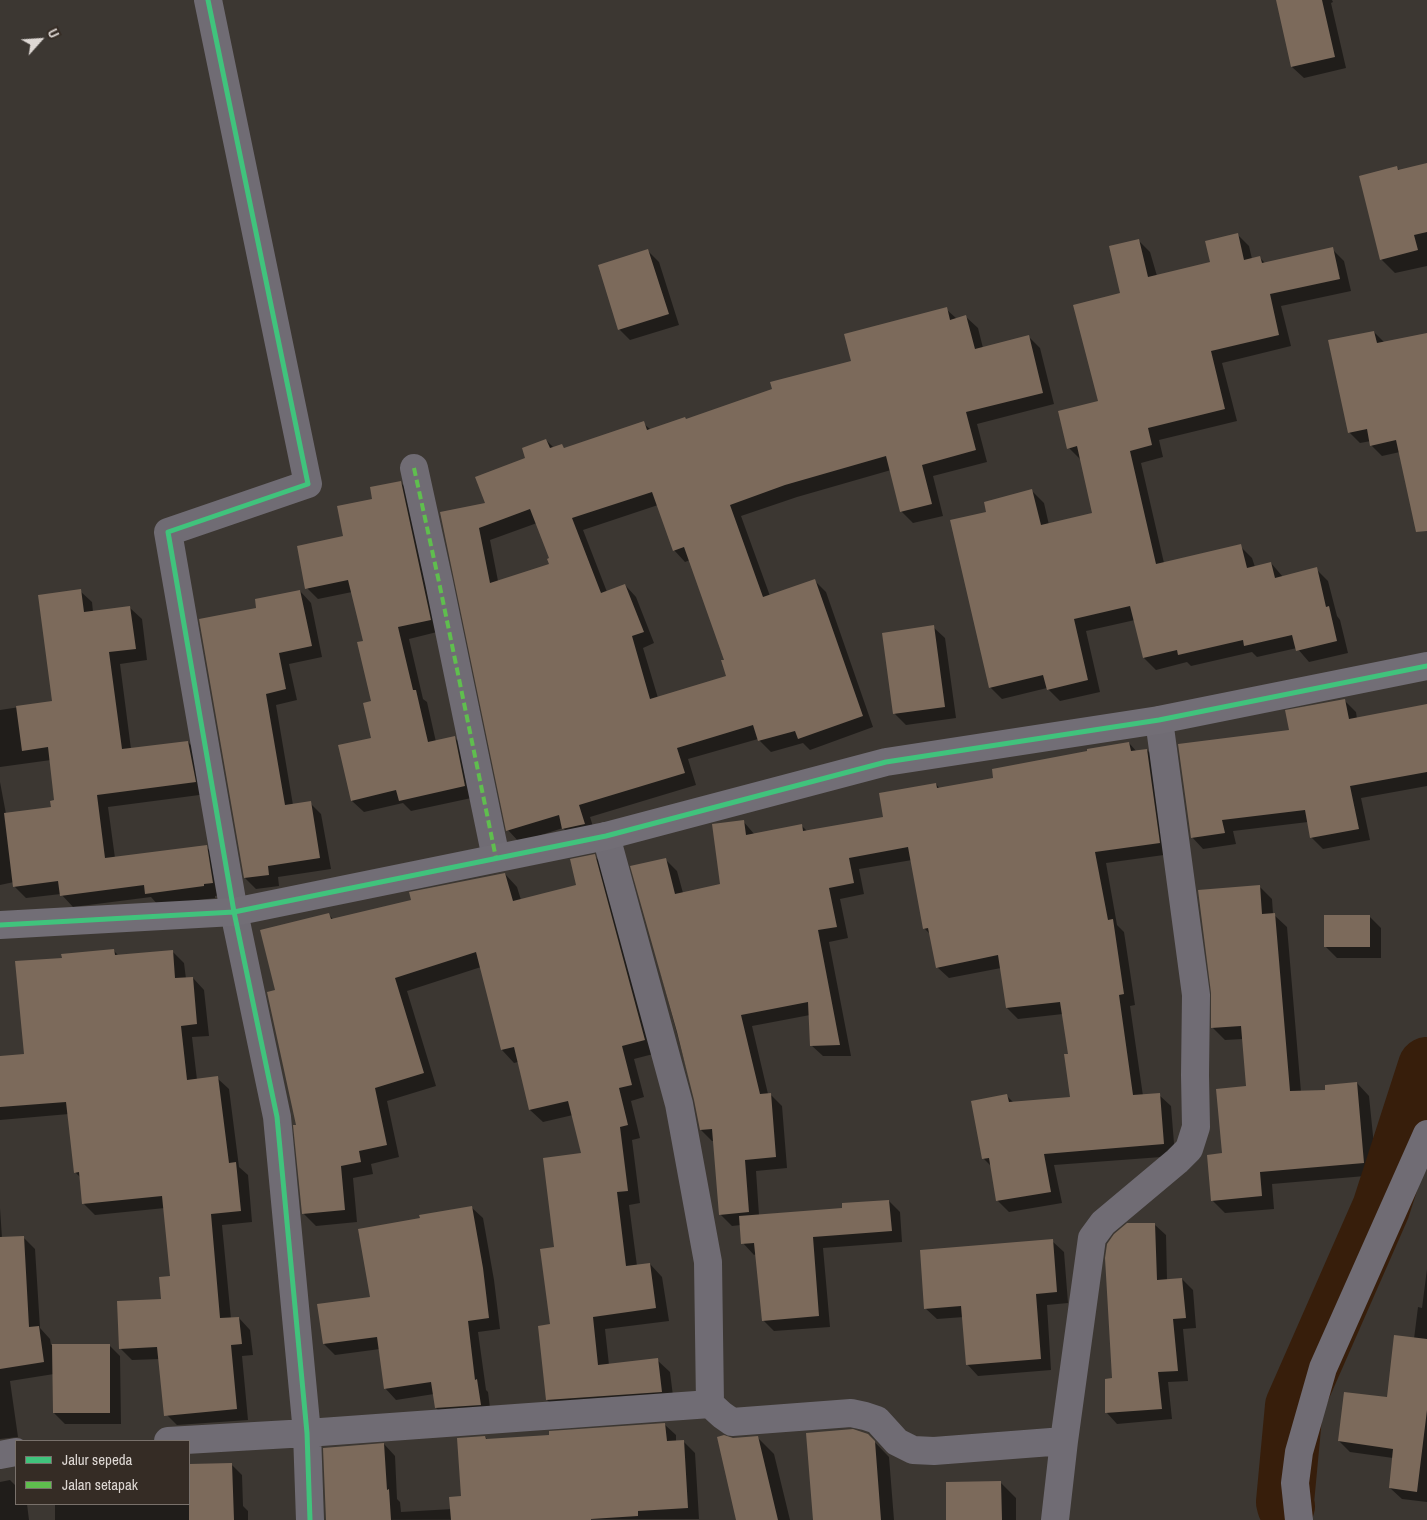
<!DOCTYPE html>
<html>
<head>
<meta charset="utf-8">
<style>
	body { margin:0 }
	#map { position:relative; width:1427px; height:1520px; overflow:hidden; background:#3c3732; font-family:"Archivo Narrow",sans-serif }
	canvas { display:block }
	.legend { position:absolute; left:15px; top:1440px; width:175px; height:65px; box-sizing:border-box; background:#352c25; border:1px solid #79716b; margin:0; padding:6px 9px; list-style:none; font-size:15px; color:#ded8d4 }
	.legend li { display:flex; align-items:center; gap:10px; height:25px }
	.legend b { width:25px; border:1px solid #79716b }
	.north { position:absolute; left:15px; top:15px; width:50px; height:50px; -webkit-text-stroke:4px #352c25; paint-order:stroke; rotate:64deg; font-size:14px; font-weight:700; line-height:20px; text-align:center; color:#ded8d4 }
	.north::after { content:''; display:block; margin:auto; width:18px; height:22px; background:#ded8d4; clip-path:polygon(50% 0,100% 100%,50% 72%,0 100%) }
</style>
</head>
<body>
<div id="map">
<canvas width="1427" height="1520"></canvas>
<ul class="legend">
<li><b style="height:6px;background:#40c37c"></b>Jalur sepeda</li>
<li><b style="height:6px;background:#5fbe4e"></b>Jalan setapak</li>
</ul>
<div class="north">U</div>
</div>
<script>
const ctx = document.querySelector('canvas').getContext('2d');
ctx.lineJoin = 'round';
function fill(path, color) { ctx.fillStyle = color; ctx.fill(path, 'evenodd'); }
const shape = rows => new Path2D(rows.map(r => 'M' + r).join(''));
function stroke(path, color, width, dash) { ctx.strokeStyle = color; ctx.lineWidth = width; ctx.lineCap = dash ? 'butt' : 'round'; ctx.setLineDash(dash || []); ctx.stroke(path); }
fill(shape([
	[1277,0,1332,0,1333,2,1331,3,1346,68,1304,78,1292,67],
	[1427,164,1427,266,1395,273,1381,259,1397,168,1400,171],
	[1237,234,1249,246,1252,259,1260,258,1265,263,1332,249,1344,261,1351,291,1281,306,1291,346,1222,363,1237,421,1159,440,1163,457,1141,463,1164,563,1240,546,1252,558,1255,567,1271,563,1283,577,1316,569,1328,581,1337,616,1340,620,1348,653,1309,662,1297,648,1257,657,1252,652,1191,666,1187,662,1156,670,1144,658,1135,620,1086,631,1100,692,1060,701,1047,688,1002,699,990,687,988,513,1032,491,1044,503,1049,525,1094,514,1081,460,1069,448,1100,402,1122,294,1138,240,1150,252,1157,276,1212,263],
	[647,250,659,262,679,325,630,340,619,329],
	[946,309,957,319,966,317,978,328,983,348,1028,336,1040,348,1054,404,977,424,987,462,933,476,943,516,913,523,901,511,891,470,797,497,741,516,770,596,814,580,826,592,873,727,810,750,803,743,771,752,758,739,688,759,696,785,590,817,596,836,575,840,563,828,519,842,508,830,441,513,486,504,527,459,546,440,554,448,562,445,565,449,643,423,651,430,687,420,852,362],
	[658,505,674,550,685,562,690,560,726,660,728,677,658,698,643,648,654,643,636,597,625,585,607,592,583,530],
	[537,523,550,559,551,565,498,581,490,540],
	[1374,332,1385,343,1427,334,1427,525,1400,452,1382,456,1371,445,1371,441,1360,443,1349,432],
	[400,482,412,494,441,631,409,639,423,699,427,702,436,742,454,737,466,749,476,797,411,811,403,803,364,812,352,801,340,746,373,739,372,702,364,642,352,592,318,599,307,588,374,500],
	[80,591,92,602,93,612,130,608,142,619,147,660,120,664,131,749,188,742,200,754,207,794,108,807,115,858,206,847,218,858,224,894,215,896,215,898,158,905,151,897,73,907,61,894,26,898,15,887,14,882,0,885,0,782,6,814,53,808,56,801,51,760,0,767,0,710,53,702],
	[300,591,311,603,322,657,289,664,297,700,276,705,293,805,310,803,321,814,331,869,278,877,279,886,256,889,245,878,258,609],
	[933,627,945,638,956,718,906,725,895,714,883,634],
	[1344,700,1356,712,1357,719,1427,706,1427,786,1361,798,1370,840,1323,849,1311,837,1308,822,1233,831,1236,844,1203,849,1192,837,1291,731],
	[1129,743,1137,752,1147,750,1158,761,1171,854,1106,863,1117,925,1124,932,1135,1005,1130,1006,1143,1096,1159,1095,1171,1106,1175,1156,1054,1165,1062,1203,1009,1212,998,1201,992,1167,984,1159,1007,1096,1014,1103,1072,1098,1069,1055,1063,1014,1018,1019,1007,1008,1001,968,949,978,937,967,931,935,924,928,912,860,859,869,864,894,840,899,848,938,829,942,851,1056,823,1056,811,1045,810,1015,752,1026,768,1094,770,1094,782,1106,787,1168,756,1171,759,1215,843,1209,889,1201,900,1212,902,1242,823,1248,830,1327,774,1331,763,1320,756,1254,754,1255,743,1243,741,1225,732,1226,720,1214,714,1141,712,1141,701,1130,695,1100,632,867,665,859,677,871,683,893,721,885,743,821,755,835,802,826,808,832,885,818,936,784,940,789,995,779],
	[594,856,607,868,657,1053,634,1059,644,1097,631,1101,640,1138,632,1140,640,1203,629,1205,637,1266,650,1264,662,1277,669,1321,605,1329,609,1365,657,1360,670,1372,674,1404,560,1412,547,1400,556,1248,583,1154,573,1115,543,1122,530,1110,518,1062,514,1063,502,1050,481,967,407,991,436,1086,387,1101,399,1157,371,1164,373,1174,353,1178,357,1222,316,1226,303,1213,297,1126,276,990,329,915,334,920,413,901,505,874,517,887,521,900,577,886],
	[1259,886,1272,899,1273,914,1287,927,1301,1092,1326,1091,1357,1083,1369,1096,1377,1175,1272,1184,1274,1209,1225,1213,1212,1200,1223,1155,1247,1088,1243,1039,1225,1040,1212,1027],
	[1369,916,1381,928,1381,958,1337,958,1325,946],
	[114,951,119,956,172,951,184,963,186,979,193,978,204,990,209,1036,192,1037,197,1080,217,1078,229,1089,239,1167,248,1175,252,1222,222,1225,231,1319,239,1318,250,1330,253,1355,242,1356,248,1420,177,1425,165,1413,160,1359,132,1360,120,1348,162,1300,172,1277,165,1208,95,1215,84,1204,81,1178,75,1172,69,1114,0,1120,0,1057,25,1055,63,959],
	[471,1207,483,1218,494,1280,500,1329,478,1332,486,1390,488,1392,491,1416,447,1419,436,1408,434,1394,396,1400,385,1388,380,1349,335,1355,324,1344,371,1298,421,1219],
	[0,1208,2,1238,23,1237,35,1249,40,1328,50,1339,51,1345,109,1345,120,1356,121,1424,65,1424,54,1413,54,1374,10,1381,18,1437,0,1439],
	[1155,1225,1166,1235,1167,1280,1182,1279,1193,1290,1196,1328,1183,1329,1188,1381,1168,1382,1172,1419,1117,1424,1107,1413,1107,1380,1114,1379],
	[1052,1241,1064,1252,1068,1303,1047,1305,1051,1370,978,1376,967,1364,964,1317,937,1319,925,1308],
	[1427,1269,1427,1502,1402,1499,1390,1488,1393,1458,1350,1452,1339,1441,1388,1399,1414,1339,1418,1307,1422,1308],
	[664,1424,676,1435,676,1442,684,1442,695,1453,699,1519,327,1520,384,1444,395,1456,397,1499,400,1502,401,1512,452,1509,462,1497,485,1437,488,1440,551,1436],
	[868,1435,889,1457,894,1520,814,1520],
	[757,1437,774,1454,790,1520,738,1520,733,1439],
	[189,1464,191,1466,231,1464,242,1475,243,1506,248,1511,248,1520,55,1520,55,1504,189,1504],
	[10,1480,16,1486,16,1504,27,1504,29,1520,0,1520,0,1482],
	[1001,1483,1016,1498,1016,1520,948,1520]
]), '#0007');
stroke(shape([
	[1286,1506,1285,1502,1294,1406,1381,1208,1427,1066]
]), '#371e0b', 58);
fill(shape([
	[1276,0,1322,0,1335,57,1291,67],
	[1427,163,1427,232,1414,235,1418,250,1380,260,1359,176,1397,166,1398,170],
	[1238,233,1244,260,1260,256,1262,263,1333,247,1340,279,1270,294,1279,335,1211,351,1225,409,1148,428,1152,445,1130,451,1156,564,1241,544,1247,568,1271,562,1275,578,1317,567,1326,607,1329,606,1337,641,1296,651,1292,635,1244,646,1243,640,1178,655,1177,650,1143,658,1130,606,1074,619,1088,680,1047,690,1043,675,989,688,950,520,986,512,984,502,1032,489,1041,525,1092,513,1077,446,1067,449,1058,411,1098,401,1073,305,1120,293,1109,246,1139,239,1148,277,1210,262,1205,241],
	[648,249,669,314,618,330,598,265],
	[947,307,950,320,966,315,975,349,1029,335,1043,393,966,412,976,450,922,465,932,504,900,512,886,456,785,485,730,505,763,597,815,579,863,716,798,739,795,731,758,741,753,725,677,748,685,773,579,805,585,824,562,829,559,815,506,831,440,512,485,503,475,477,525,458,522,448,546,439,550,448,562,444,564,448,644,421,647,430,685,417,686,419,772,389,770,382,851,361,844,334],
	[652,492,673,551,684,547,724,660,721,660,726,676,650,699,632,636,644,632,625,584,601,593,572,518],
	[530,509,549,558,547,559,549,564,490,583,479,528],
	[1374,331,1377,343,1427,333,1427,531,1416,532,1396,440,1370,446,1367,429,1348,433,1328,340],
	[401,481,431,620,398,627,413,690,416,690,428,742,455,736,465,786,399,801,396,790,351,801,338,745,371,738,363,703,371,701,357,642,363,641,348,580,305,589,297,546,343,536,337,506,372,499,370,487],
	[81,589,84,612,130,606,136,649,109,652,122,749,188,741,196,782,97,795,105,858,207,845,213,883,204,884,204,886,145,894,144,885,60,896,58,881,13,887,4,813,51,807,50,801,54,800,48,747,22,751,16,706,52,701,38,595],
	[300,590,312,646,279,653,286,689,266,694,285,805,311,801,320,858,268,866,269,875,244,878,199,619,256,608,255,599],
	[934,625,945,707,893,714,882,633],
	[1345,699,1349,719,1427,704,1427,772,1350,786,1359,829,1310,838,1305,810,1222,820,1225,833,1191,838,1178,744,1289,730,1285,710],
	[1129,742,1131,751,1147,749,1160,843,1095,852,1108,920,1113,919,1124,994,1119,995,1133,1095,1160,1093,1164,1144,1044,1154,1051,1192,996,1201,989,1158,982,1159,971,1101,1007,1094,1009,1102,1070,1097,1064,1054,1068,1054,1060,1002,1006,1008,998,955,936,968,928,928,923,929,908,847,849,858,854,883,829,888,837,927,818,930,840,1045,810,1046,808,1002,741,1015,760,1094,771,1093,776,1157,745,1160,749,1212,719,1215,712,1129,700,1130,694,1100,677,1032,630,866,666,858,675,894,720,884,712,824,744,820,746,835,802,824,803,831,883,817,879,793,936,783,937,788,993,778,992,769,1087,751,1087,749],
	[595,854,645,1040,622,1046,632,1085,619,1088,628,1125,620,1127,628,1191,617,1192,626,1266,650,1263,656,1308,593,1317,598,1365,658,1358,662,1392,546,1400,538,1326,550,1324,540,1249,554,1247,543,1158,581,1153,568,1101,529,1110,514,1047,501,1050,476,952,395,978,424,1073,375,1088,387,1145,359,1151,361,1162,341,1166,345,1210,302,1214,293,1125,296,1125,267,992,275,990,260,930,329,913,331,919,411,900,409,892,505,873,513,901,576,885,570,859],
	[1260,885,1262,914,1275,913,1290,1091,1325,1090,1325,1085,1357,1082,1364,1163,1260,1172,1262,1196,1211,1201,1207,1155,1222,1153,1216,1089,1246,1086,1241,1026,1211,1028,1211,993,1198,890],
	[1324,915,1370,915,1370,947,1324,947],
	[114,949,115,955,173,950,175,978,193,977,197,1024,181,1026,187,1080,218,1076,229,1163,236,1162,241,1211,211,1214,220,1318,239,1317,242,1344,231,1345,237,1409,164,1416,157,1347,119,1349,117,1301,161,1299,159,1277,170,1276,162,1196,82,1204,79,1172,74,1173,66,1102,0,1107,0,1056,24,1054,15,961,62,958,61,954],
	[889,1200,892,1231,813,1237,819,1316,762,1321,754,1243,741,1244,739,1216,842,1208,842,1203],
	[472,1206,483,1268,489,1318,468,1321,475,1380,477,1379,481,1405,435,1408,431,1382,384,1389,377,1337,323,1344,317,1304,370,1297,358,1229,420,1218,419,1215],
	[1127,1223,1155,1223,1157,1280,1182,1278,1186,1318,1173,1319,1178,1371,1158,1372,1162,1409,1105,1413,1105,1379,1112,1378,1105,1258,1107,1244,1114,1234],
	[24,1236,29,1327,39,1326,44,1362,0,1369,0,1237],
	[1053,1239,1057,1292,1036,1294,1041,1359,966,1365,961,1306,924,1309,920,1250],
	[1394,1335,1427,1339,1427,1410,1417,1492,1389,1488,1393,1449,1338,1441,1344,1392,1387,1397],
	[52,1344,110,1344,110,1413,53,1413],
	[665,1423,667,1441,684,1440,688,1508,638,1511,638,1516,591,1519,591,1520,451,1520,449,1497,461,1496,457,1438,485,1436,486,1439,549,1435,549,1431],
	[853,1429,868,1434,875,1441,881,1520,813,1520,806,1433],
	[724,1435,733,1438,758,1436,778,1520,736,1520,717,1437],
	[384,1443,387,1490,389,1489,391,1520,326,1520,323,1448],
	[232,1463,234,1520,189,1520,189,1464],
	[1001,1481,1002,1520,946,1520,946,1482]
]), '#7c6a5b');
stroke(shape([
	[208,0,308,484,168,532,234,912,277,1117,307,1433,310,1520],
	[414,468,439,582,496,858],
	[606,836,679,1104,708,1262,710,1404],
	[168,1441,307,1433,710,1404,722,1415,732,1422,851,1413,865,1416,877,1420,897,1442,913,1450,934,1451,1064,1441],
	[0,1455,16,1452],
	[1055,1520,1064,1441,1092,1238,1103,1223,1177,1161,1189,1149,1196,1127,1195,1075,1196,995,1159,720],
	[1299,1520,1295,1483,1299,1452,1323,1368,1427,1134]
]), '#706c74', 28);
stroke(shape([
	[0,925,234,912,606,836,886,762,1159,720,1427,666]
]), '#726e76', 28);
stroke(shape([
	[414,468,439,582,496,858]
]), '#5fbe4e', 4, [8, 4]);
stroke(shape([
	[208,0,308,484,168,532,234,912,277,1117,307,1433,310,1520],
	[0,925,234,912,606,836,886,762,1159,720,1427,666]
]), '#40c37c', 5);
</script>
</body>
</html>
